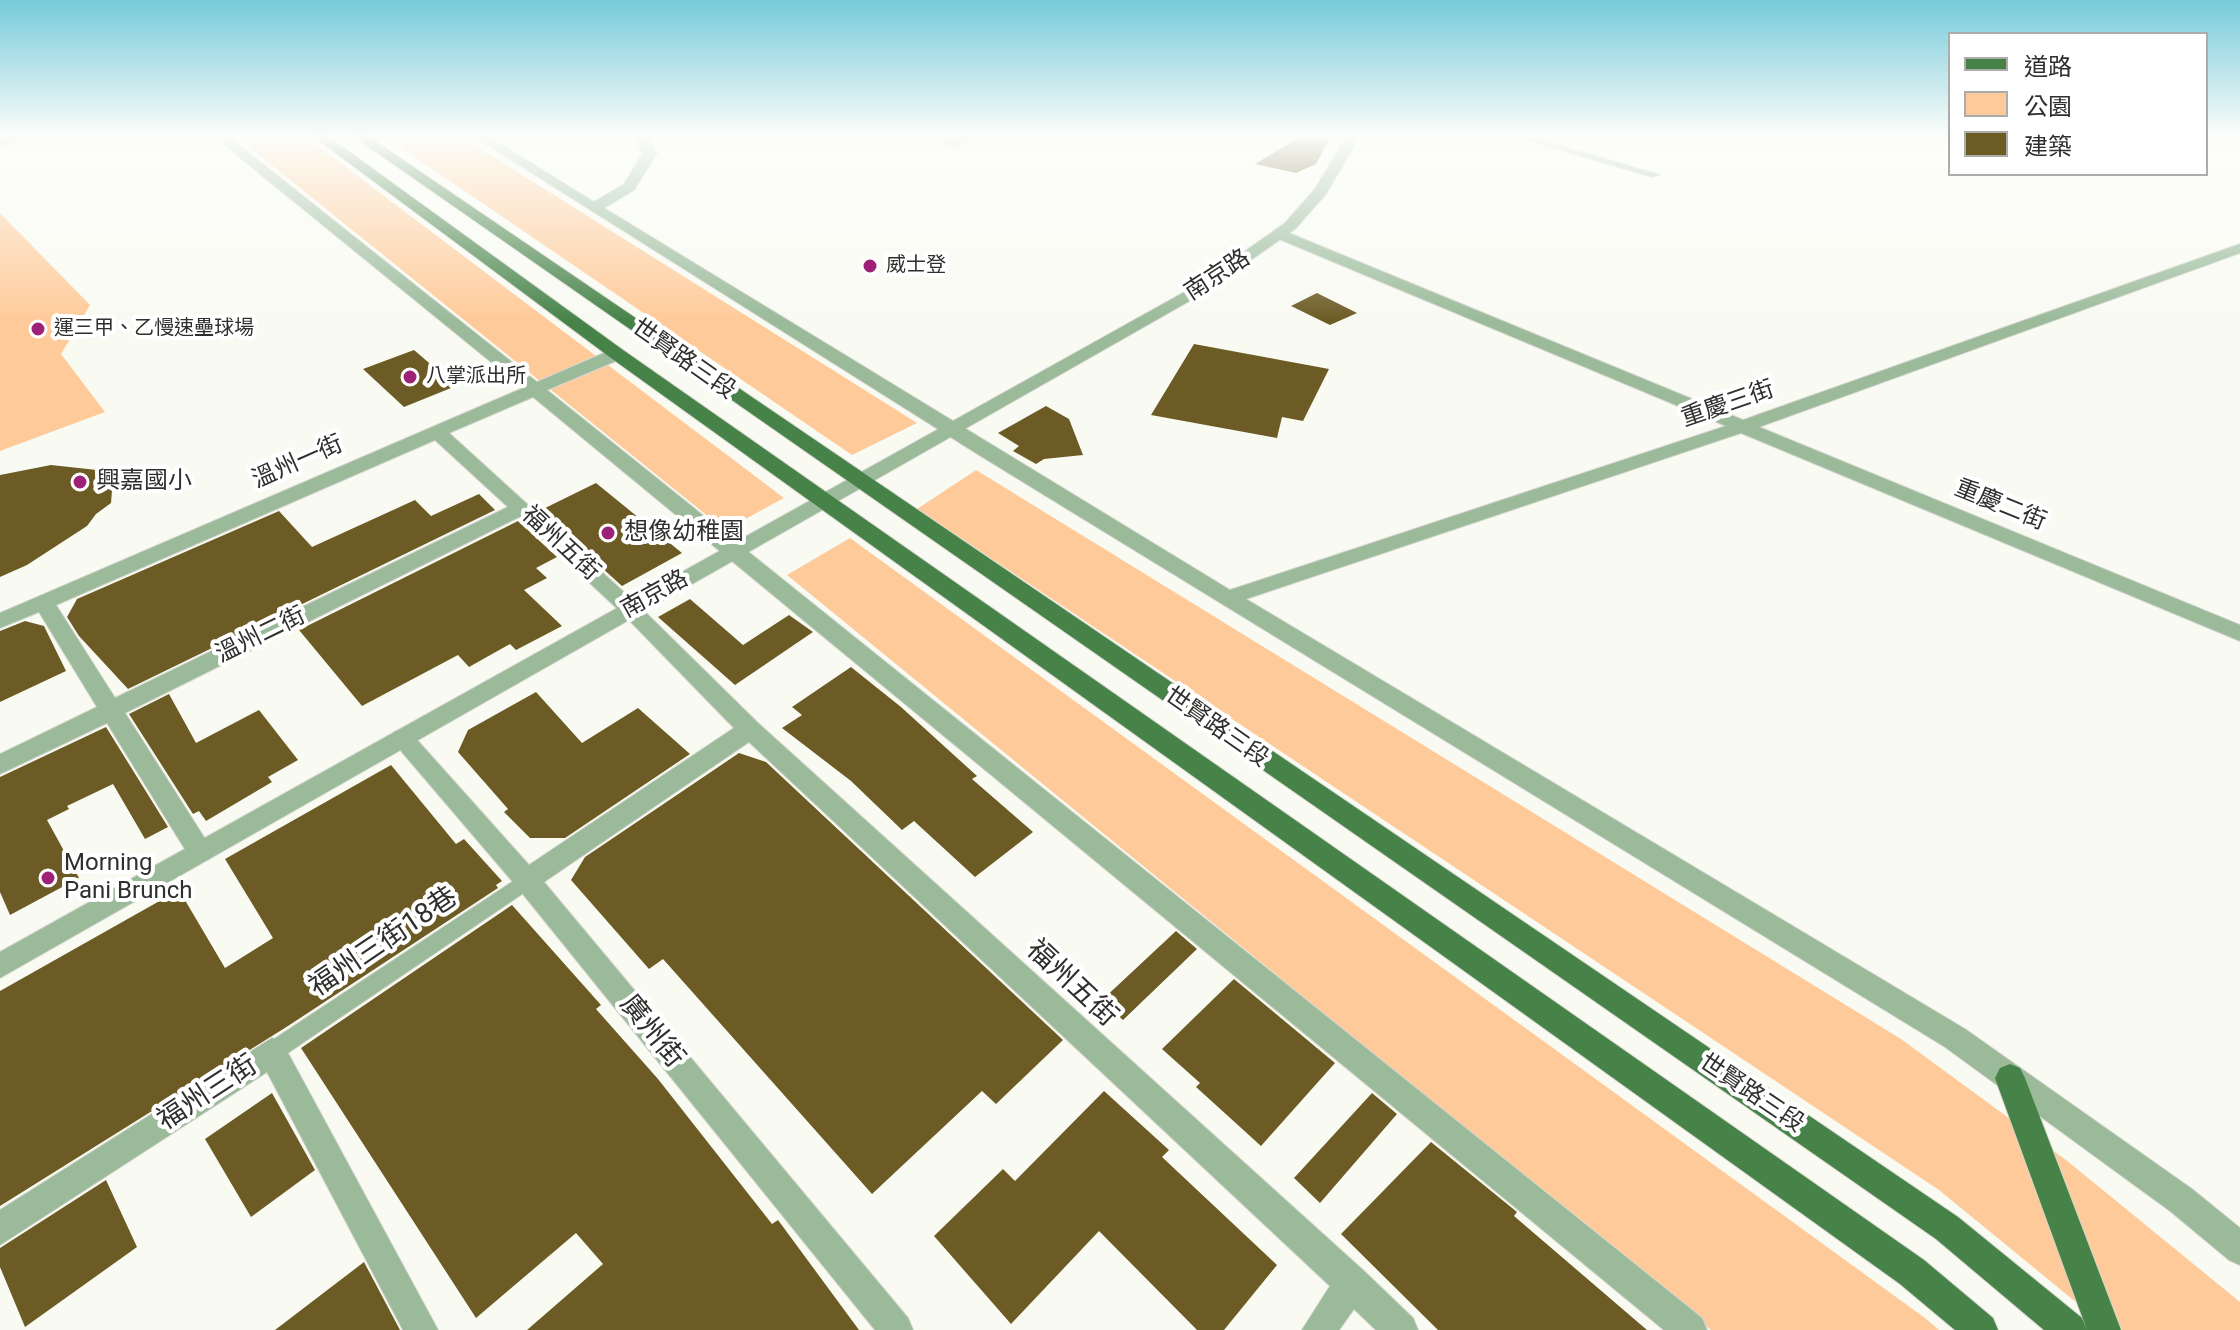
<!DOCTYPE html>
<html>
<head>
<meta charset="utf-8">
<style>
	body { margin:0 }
	#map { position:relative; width:2240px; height:1330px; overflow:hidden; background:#f9fbf3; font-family:Roboto,"Noto Sans TC",sans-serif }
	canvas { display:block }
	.legend { position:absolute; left:1948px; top:32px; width:260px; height:144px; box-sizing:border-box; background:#fff; border:2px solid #acacab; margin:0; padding:10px 14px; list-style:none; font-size:24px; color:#2f302d }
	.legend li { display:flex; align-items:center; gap:16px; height:40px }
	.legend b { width:40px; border:2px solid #acacab }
</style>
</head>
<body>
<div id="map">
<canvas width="2240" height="1330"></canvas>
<ul class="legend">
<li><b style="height:10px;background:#478349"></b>道路</li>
<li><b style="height:22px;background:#ffca99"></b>公園</li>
<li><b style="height:22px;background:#6c5b25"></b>建築</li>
</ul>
</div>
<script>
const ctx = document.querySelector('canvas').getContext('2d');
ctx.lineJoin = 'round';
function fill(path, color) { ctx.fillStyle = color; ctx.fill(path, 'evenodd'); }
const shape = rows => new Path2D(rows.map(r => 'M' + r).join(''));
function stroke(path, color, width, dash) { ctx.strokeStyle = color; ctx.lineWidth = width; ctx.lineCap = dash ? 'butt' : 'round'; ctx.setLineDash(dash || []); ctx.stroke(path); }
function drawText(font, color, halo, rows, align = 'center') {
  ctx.font = font + ' Roboto,"Noto Sans TC",sans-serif'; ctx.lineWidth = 8; ctx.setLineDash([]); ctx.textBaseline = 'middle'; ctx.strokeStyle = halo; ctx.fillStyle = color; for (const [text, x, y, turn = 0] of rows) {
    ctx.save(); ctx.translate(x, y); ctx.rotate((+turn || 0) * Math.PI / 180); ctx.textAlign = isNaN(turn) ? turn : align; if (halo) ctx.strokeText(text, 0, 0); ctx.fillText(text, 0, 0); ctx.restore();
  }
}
fill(shape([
	[233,134,302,134,784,498,725,530],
	[381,134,457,134,917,423,852,455],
	[0,213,90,305,61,354,105,412,0,451],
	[976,470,1901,1039,2066,1160,2240,1302,2240,1330,2110,1330,1939,1190,917,509],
	[850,538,1925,1318,1939,1330,1711,1330,787,575]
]), '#ffca99');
fill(shape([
	[1298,138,1329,139,1316,164,1296,173,1255,164],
	[1317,293,1357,313,1330,325,1291,306],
	[1194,344,1329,369,1303,421,1282,417,1277,438,1151,415],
	[414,350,456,386,404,407,363,369],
	[1046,406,1069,419,1083,455,1044,459,1036,464,1013,451,1019,446,998,433],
	[51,465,97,470,112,490,111,503,96,514,87,526,27,565,0,577,0,475],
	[596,483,682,553,622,586,539,511],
	[479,494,495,510,128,689,79,636,67,617,77,599,279,511,312,547,415,500,431,516],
	[518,521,557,557,536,568,547,578,524,590,562,626,516,650,510,644,469,667,458,655,362,706,299,630],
	[690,599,743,645,789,615,813,632,735,685,658,617],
	[25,621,44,626,66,671,0,702,0,631],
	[851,667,901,707,977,776,972,779,1033,832,975,877,914,821,902,830,851,781,782,728,802,715,792,707],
	[536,692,582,743,638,708,690,754,565,838,530,838,504,812,508,809,458,752,468,730],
	[169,694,196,743,259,710,298,760,268,777,272,782,206,821,199,811,193,814,129,714],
	[106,727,168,827,145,839,113,784,67,806,69,809,47,820,79,878,10,915,0,892,0,777],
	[739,753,766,762,1063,1040,996,1104,982,1091,872,1194,663,959,649,969,571,880,585,857],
	[391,765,456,844,464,839,502,881,496,885,498,888,288,1026,0,1206,0,991,179,890,225,968,273,938,225,859],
	[512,905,601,1005,596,1009,658,1079,772,1224,778,1220,859,1330,527,1330,603,1264,576,1233,476,1318,301,1048],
	[1176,931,1197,949,1123,1020,1101,1001],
	[1234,979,1335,1063,1261,1146,1196,1087,1200,1083,1162,1049],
	[1104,1091,1169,1150,1162,1157,1277,1265,1224,1330,1197,1330,1099,1231,1011,1324,934,1236,1003,1169,1015,1181],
	[272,1093,315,1170,251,1217,205,1139],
	[1372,1093,1397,1114,1320,1203,1294,1178],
	[1431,1142,1517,1212,1514,1216,1647,1330,1438,1330,1341,1234],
	[106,1180,137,1247,25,1327,0,1267,0,1248],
	[364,1262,400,1330,275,1330]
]), '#6c5b25');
const service = shape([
	[1506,134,1521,134,1660,175,1652,177,1506,134],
	[527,872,534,874,536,880,534,886,279,1059,272,1062,265,1059,262,1052,265,1045,527,872]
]);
const minor = shape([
	[211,134,225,134,537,382,611,350,623,350,623,358,547,390,1702,1318,1707,1330,1664,1330,533,397,449,433,637,604,758,723,1364,1271,1413,1318,1418,1330,1376,1330,1354,1309,1339,1330,1302,1330,1330,1286,749,742,544,882,908,1318,913,1330,875,1330,518,888,390,738,394,732,402,729,410,732,529,865,734,728,623,614,519,517,125,713,209,845,213,852,209,859,200,862,191,859,107,723,0,774,0,754,97,707,39,612,0,628,0,613,523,388,211,134],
	[435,440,508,507,115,698,56,605,435,440],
	[470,134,485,134,594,202,624,184,643,153,632,134,645,134,657,153,634,190,604,208,1230,590,1726,426,1274,237,1274,231,1284,231,1743,420,2240,244,2240,253,1759,427,2240,625,2240,641,1741,433,1246,599,1965,1029,2192,1189,2240,1228,2240,1265,2229,1260,2170,1211,1945,1047,979,455,470,134],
	[929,134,945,134,955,139,967,134,985,134,954,148,929,134],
	[272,1038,282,1042,438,1330,403,1330,267,1072,0,1245,0,1210,272,1038]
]);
const tertiary = shape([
	[12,134,33,134,0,146,0,138,12,134],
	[1348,134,1361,134,1326,194,1295,229,1207,291,0,978,0,952,1197,285,1285,223,1315,189,1348,134]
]);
const primary = shape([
	[310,134,325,134,623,350,1924,1260,1993,1318,1998,1330,1955,1330,1900,1284,611,358,310,134],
	[350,134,365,134,1958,1217,2082,1318,2087,1330,2044,1330,1936,1239,350,134],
	[2010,1064,2020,1068,2025,1078,2121,1330,2087,1330,1995,1078,2000,1068,2010,1064]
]);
stroke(service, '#d5d6cf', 2);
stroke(minor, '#d5d6cf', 2);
stroke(tertiary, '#d5d6cf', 2);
stroke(primary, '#d5d6cf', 2);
fill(service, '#9aba9a');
fill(minor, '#9aba9a');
fill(tertiary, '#9aba9a');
fill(primary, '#478349');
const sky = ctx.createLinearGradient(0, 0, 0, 321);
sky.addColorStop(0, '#76cada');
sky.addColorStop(0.42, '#fcfdfa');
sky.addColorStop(1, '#fcfdfa00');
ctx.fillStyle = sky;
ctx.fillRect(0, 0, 2240, 321);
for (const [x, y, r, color] of [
	[870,266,8,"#9d2176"],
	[38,329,8,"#9d2176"],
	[410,377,8,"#9d2176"],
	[80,482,8,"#9d2176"],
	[608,533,8,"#9d2176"],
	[48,878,8,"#9d2176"]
]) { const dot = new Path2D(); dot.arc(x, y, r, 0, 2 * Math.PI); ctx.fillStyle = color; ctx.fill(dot); stroke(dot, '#fff', 3); }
drawText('20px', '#2f302d', '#fff', [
	["威士登",886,266],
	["運三甲、乙慢速壘球場",54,329],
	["八掌派出所",426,377]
], 'left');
drawText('24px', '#2f302d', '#fff', [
	["南京路",1218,276,-33],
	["世賢路三段",683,360,35],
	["重慶三街",1728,405,-19],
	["溫州一街",298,463,-24],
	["重慶二街",2000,506,22],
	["福州五街",560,544,43],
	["南京路",655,595,-29],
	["溫州二街",261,636,-26],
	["世賢路三段",1216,728,35],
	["世賢路三段",1751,1094,34]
]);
drawText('24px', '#2f302d', '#fff', [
	["興嘉國小",96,482],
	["想像幼稚園",624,533],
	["Morning",64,864],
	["Pani Brunch",64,892]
], 'left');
drawText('28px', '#2f302d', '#fff', [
	["福州三街18巷",384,943,-34],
	["福州五街",1071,984,43],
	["廣州街",651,1032,51],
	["福州三街",208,1094,-33]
]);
</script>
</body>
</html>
